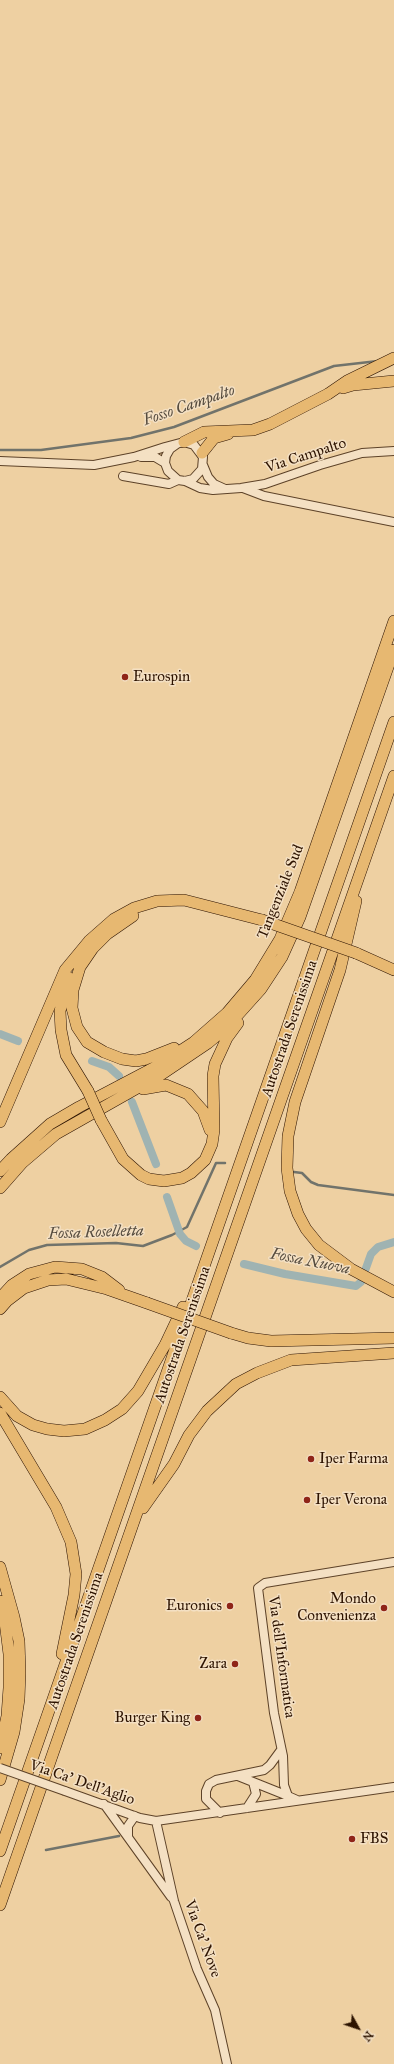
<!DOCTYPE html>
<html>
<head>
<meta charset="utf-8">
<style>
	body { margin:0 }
	#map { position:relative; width:394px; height:2064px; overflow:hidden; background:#eed0a2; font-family:"IM FELL Great Primer",serif }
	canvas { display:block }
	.north { position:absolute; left:338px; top:2008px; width:40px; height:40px; -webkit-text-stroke:3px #f4e0c3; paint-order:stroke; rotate:130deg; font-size:11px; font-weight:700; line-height:16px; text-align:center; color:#2d1300 }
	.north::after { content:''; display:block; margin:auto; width:14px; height:18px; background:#2d1300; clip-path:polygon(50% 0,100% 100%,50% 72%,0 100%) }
</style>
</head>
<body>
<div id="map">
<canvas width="394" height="2064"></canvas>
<div class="north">N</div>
</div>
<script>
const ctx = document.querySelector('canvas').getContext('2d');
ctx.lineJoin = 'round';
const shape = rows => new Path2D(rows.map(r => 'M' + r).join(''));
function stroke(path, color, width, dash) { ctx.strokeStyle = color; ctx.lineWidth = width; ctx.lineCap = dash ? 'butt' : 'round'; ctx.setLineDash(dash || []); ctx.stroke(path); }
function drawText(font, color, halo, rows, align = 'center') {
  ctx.font = font + ' "IM FELL Great Primer",serif'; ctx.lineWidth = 3; ctx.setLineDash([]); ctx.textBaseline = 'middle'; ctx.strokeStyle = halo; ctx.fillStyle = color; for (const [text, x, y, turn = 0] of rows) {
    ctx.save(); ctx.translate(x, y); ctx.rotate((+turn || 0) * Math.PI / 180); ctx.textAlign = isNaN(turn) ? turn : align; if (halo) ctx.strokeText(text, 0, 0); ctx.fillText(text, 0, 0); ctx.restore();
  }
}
stroke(shape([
	[0,450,41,450,131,438,174,427,334,366,378,361],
	[294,1172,302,1173,311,1182,318,1185,394,1195],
	[0,1267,29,1250,47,1245,116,1243,143,1246,172,1235,187,1227,216,1163,225,1163],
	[46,1850,119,1836]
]), '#71736b', 2.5);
stroke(shape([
	[0,1034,18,1041],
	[92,1061,109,1067,119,1076],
	[132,1102,156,1164],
	[167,1197,180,1234,186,1241,196,1246],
	[244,1264,285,1274,356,1286,361,1282,371,1254,378,1247,394,1242]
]), '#9fb3b2', 8);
const minor = shape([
	[141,457,155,457,165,463],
	[0,461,94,465,134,457,165,447,180,443,184,442,194,445,203,457,202,469,193,479,185,481,178,480,168,471,165,463,166,456,170,449,177,444],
	[203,465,208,477,214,484,225,489],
	[123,476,169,484,178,480],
	[185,481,200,488,213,490,241,488,265,484,320,465,362,453,394,451],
	[243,488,264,496,394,522],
	[238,1776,288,1796],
	[65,1791,140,1818,156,1821,394,1787],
	[297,1800,288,1796,284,1785,283,1756,274,1713,258,1588,265,1583,394,1562],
	[104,1804,171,1897],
	[247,1808,256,1794,253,1782],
	[220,1813,206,1799,206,1791,209,1784,216,1780,264,1770,270,1765,281,1750],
	[156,1821,174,1901,197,1969,215,2010,227,2064],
	[128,1837,128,1826,135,1816]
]);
const highway = shape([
	[343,388,353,385,394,381],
	[184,442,204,432,253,430,270,424,328,394,347,381,394,358],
	[202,453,214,438,228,434],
	[356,901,340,970,295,1102,288,1136,287,1168,290,1191,298,1214,306,1229,319,1245,351,1269,394,1292],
	[133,916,107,934,93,948,80,967,73,990,72,1008,77,1027,87,1042,104,1052,122,1059,136,1061,146,1059,174,1048],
	[356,953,394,970],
	[68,977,60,1011,61,1030,66,1055,88,1091],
	[143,1089,166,1085,188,1094,203,1111,210,1130],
	[101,1120,123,1159,141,1175,149,1179,164,1181,182,1178,191,1173,205,1160,212,1144,214,1130,213,1076,215,1064,227,1038,238,1023],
	[0,1122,65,970,89,941,114,919,134,908,157,901,184,900,262,920],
	[0,1171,11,1159,50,1124,79,1107,157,1066,194,1042,227,1013,255,980,280,939,300,892,394,621],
	[0,1188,22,1163,56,1134,162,1074,208,1043,226,1028,261,989,282,957,300,917,394,650],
	[0,1298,12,1285,29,1274,55,1267,82,1269,102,1277,119,1290],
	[0,1309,7,1301,24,1288,48,1280,66,1279,107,1289,147,1303],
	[231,1333,248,1338,271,1341,394,1338],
	[0,1397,17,1416,33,1425,47,1429,64,1431,85,1429,105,1420,122,1409,138,1391,165,1345,183,1307],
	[0,1413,56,1507,71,1542,76,1574,74,1595,62,1654],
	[143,1508,174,1464,189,1435,207,1411,236,1384,257,1373,291,1360,394,1353],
	[0,1567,14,1617,19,1641,20,1672,19,1699,14,1732,0,1780],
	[0,1601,5,1622,9,1654,9,1688,7,1716,0,1748],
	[0,1851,394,722],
	[0,1905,394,776]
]);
stroke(minor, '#5d4228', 10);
stroke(highway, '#2d1300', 12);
stroke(minor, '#f4e0c3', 8);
stroke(highway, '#e7b871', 11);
const minorBridge = shape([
	[0,1768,65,1791]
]);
const highwayBridge = shape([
	[262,920,356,953],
	[88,1091,101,1120],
	[147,1303,231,1333]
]);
stroke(minorBridge, '#5d4228', 10, []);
stroke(highwayBridge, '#2d1300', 12, []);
stroke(minorBridge, '#f4e0c3', 8);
stroke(highwayBridge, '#e7b871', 11);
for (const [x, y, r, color] of [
	[125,677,4,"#8f2418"],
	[311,1459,4,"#8f2418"],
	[307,1500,4,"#8f2418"],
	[230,1606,4,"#8f2418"],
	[384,1608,4,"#8f2418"],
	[235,1664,4,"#8f2418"],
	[198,1718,4,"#8f2418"],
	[352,1839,4,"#8f2418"]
]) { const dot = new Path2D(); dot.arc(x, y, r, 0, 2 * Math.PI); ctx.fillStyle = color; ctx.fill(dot); stroke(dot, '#f4e0c3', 1.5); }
drawText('15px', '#2d1300', '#f4e0c3', [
	["Via Campalto",306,456,-18],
	["Tangenziale Sud",281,892,-68],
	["Autostrada Serenissima",290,1029,-71],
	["Autostrada Serenissima",183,1335,-71],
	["Autostrada Serenissima",76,1641,-71],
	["Via dell'Informatica",281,1657,82],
	["Via Ca' Dell'Aglio",82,1783,19],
	["Via Ca' Nove",202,1939,70]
]);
drawText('15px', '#2d1300', '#f4e0c3', [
	["Eurospin",133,677],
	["Iper Farma",319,1459],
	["Iper Verona",315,1500],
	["Mondo",376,1599,"right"],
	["Convenienza",376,1616,"right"],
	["Euronics",222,1606,"right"],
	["Zara",227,1664,"right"],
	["Burger King",190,1718,"right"],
	["FBS",360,1839]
], 'left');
drawText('italic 16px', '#554b3e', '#f4e0c3', [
	["Fosso Campalto",189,406,-19],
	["Fossa Roselletta",96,1233,-2],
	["Fossa Nuova",310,1262,11]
]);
</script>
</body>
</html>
